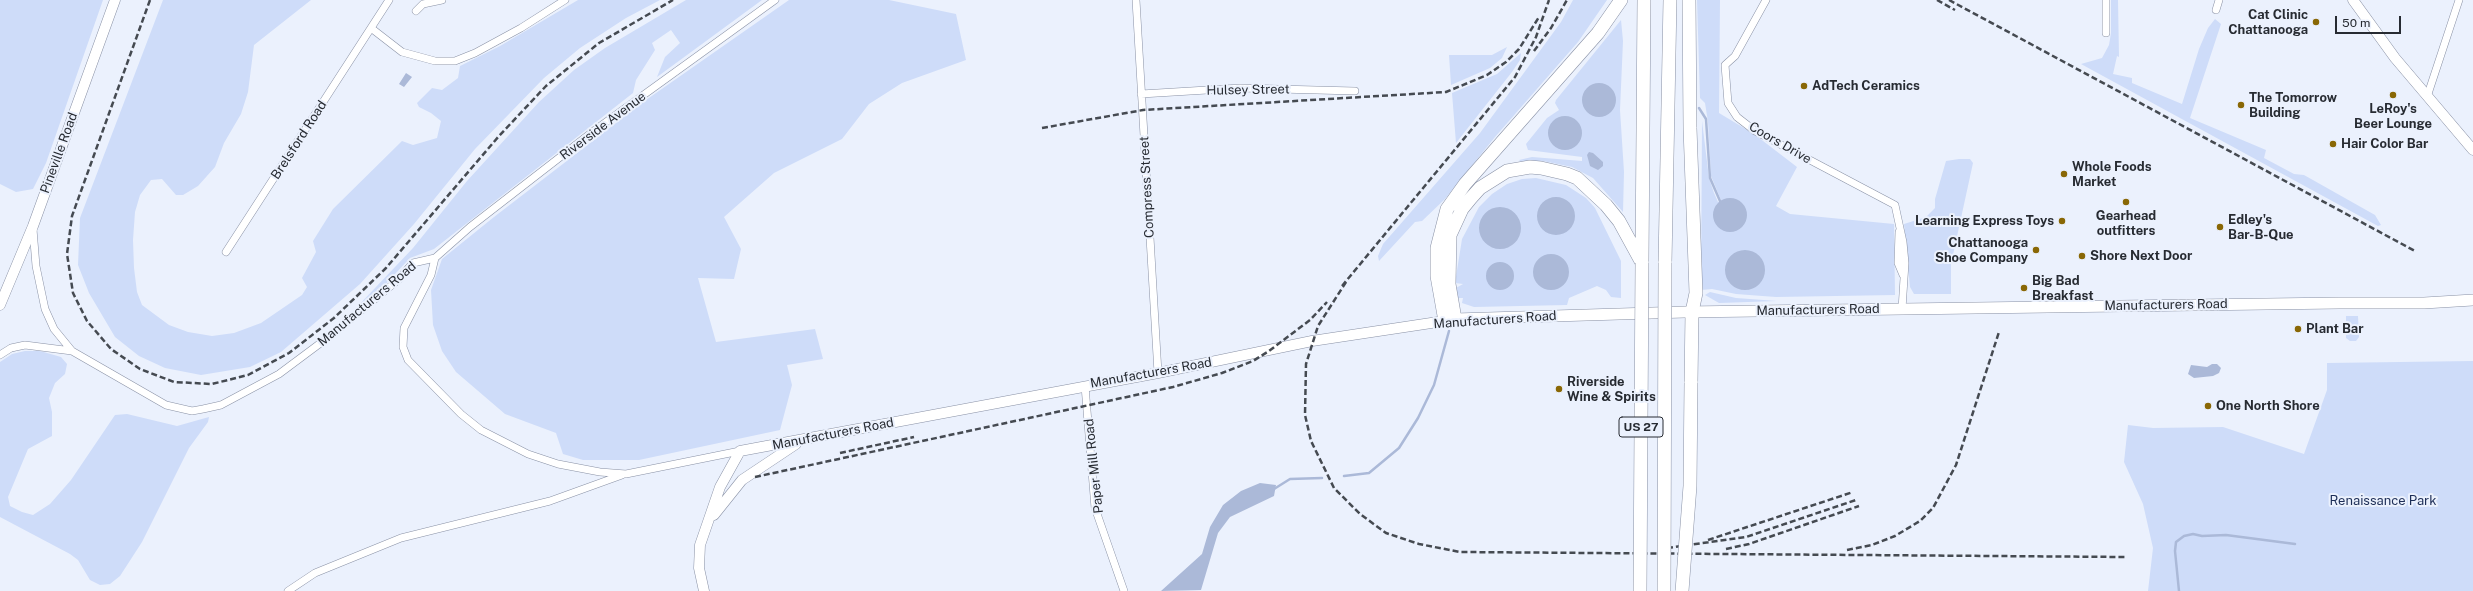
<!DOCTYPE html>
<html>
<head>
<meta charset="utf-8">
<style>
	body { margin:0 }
	#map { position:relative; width:2473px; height:591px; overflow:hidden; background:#ebf1fd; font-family:"Public Sans",sans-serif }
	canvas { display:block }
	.scale { position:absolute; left:2335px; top:16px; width:66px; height:18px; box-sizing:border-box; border:2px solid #272b32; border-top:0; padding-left:5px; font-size:12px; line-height:14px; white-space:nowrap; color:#272b32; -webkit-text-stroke:3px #ebf1fd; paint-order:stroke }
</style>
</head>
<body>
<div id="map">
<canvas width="2473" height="591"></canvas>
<div class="scale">50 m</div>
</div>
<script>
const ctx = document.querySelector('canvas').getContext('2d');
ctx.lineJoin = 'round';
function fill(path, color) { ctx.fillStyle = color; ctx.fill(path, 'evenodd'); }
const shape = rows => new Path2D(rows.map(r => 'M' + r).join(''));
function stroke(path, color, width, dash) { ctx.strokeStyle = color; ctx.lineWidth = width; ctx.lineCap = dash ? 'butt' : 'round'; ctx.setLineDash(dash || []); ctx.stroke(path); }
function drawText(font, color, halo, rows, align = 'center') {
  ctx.font = font + ' "Public Sans",sans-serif'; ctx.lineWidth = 4; ctx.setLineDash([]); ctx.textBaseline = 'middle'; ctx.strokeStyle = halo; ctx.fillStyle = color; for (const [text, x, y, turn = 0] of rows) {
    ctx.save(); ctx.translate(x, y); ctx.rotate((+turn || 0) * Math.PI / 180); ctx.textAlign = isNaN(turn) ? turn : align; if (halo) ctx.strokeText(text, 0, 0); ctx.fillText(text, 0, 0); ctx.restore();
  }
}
fill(shape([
	[0,0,103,0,46,163,33,189,16,192,0,184],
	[163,0,311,0,254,45,248,92,241,114,224,143,215,167,198,186,183,195,176,195,162,179,151,180,140,195,135,212,133,240,134,268,137,292,142,305,169,325,188,332,212,336,234,333,261,323,302,295,307,287,302,278,316,252,313,241,333,209,402,141,413,145,437,138,441,121,431,113,419,107,417,103,432,88,442,90,458,78,460,66,500,46,578,0,660,0,626,18,580,48,544,78,475,149,414,224,360,284,281,352,250,367,201,375,165,368,139,356,115,337,89,293,78,265,80,218],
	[686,0,762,0,657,77,665,57,680,43,671,30,652,43,655,50,636,80,633,93,434,249,410,258,382,288,357,307,413,248,467,181,539,102,574,70,605,48],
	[789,0,889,0,956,14,966,60,902,83,869,104,842,139,774,173,724,217,741,249,734,279,698,278,716,342,815,329,823,359,787,365,792,385,780,430,639,460,583,460,563,454,556,433,505,414,456,372,442,351,433,325,431,290,442,259,494,217,646,100],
	[1573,0,1607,0,1578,42,1495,137,1445,199,1422,221,1415,222,1379,261,1378,256,1383,244,1480,133,1561,22],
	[1697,0,1720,0,1719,113,1754,134,1797,167,1776,206,1790,214,1894,224,1895,295,1776,297,1736,294,1712,289,1701,290,1702,121,1709,178,1714,193,1718,202,1721,200,1711,176,1708,122,1705,103,1700,98],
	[2111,0,2118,0,2119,57,2117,56,2113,74,2132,78,2132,83,2182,104,2199,49,2208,28,2215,19,2221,24,2190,118,2266,150,2264,158,2294,174,2304,175,2375,215,2381,225,2378,226,2081,64,2102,58,2109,45,2111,33],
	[1621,20,1623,41,1620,110,1624,172,1623,212,1593,178,1572,167,1543,161,1521,162,1519,160,1532,157,1582,161,1582,157,1528,150,1526,144,1547,118,1559,110,1555,103,1556,100],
	[1507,47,1502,58,1490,68,1451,85,1449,55,1492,55],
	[1521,53,1520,60,1512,72,1456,143,1452,93,1497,74],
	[1959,159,1970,159,1973,163,1951,264,1951,294,1914,294,1910,287,1904,224,1926,217,1935,208,1935,199,1946,161],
	[1536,178,1566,185,1586,198,1595,208,1621,261,1621,298,1611,297,1606,290,1597,286,1569,298,1567,305,1474,307,1462,303,1463,298,1458,298,1456,288,1463,284,1455,283,1462,239,1479,207,1492,194,1507,184,1522,179],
	[1710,292,1736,298,1777,301,1719,303,1705,295],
	[2346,316,2358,316,2359,337,2356,341,2350,341,2346,338],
	[25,351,40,351,61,357,67,364,65,374,55,383,49,398,52,412,52,436,28,449,8,497,10,506,22,512,33,515,50,504,71,480,115,415,127,414,177,426,209,417,208,422,189,448,142,542,120,576,110,584,100,585,90,580,78,560,70,554,0,517,0,362,12,354],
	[2473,361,2473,591,2148,591,2153,548,2143,504,2124,462,2128,425,2153,428,2223,427,2304,454,2327,390,2327,363]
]), '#cedcf9');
fill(shape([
	[406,73,412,77,404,87,399,84],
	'1582 100a17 17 0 1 1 34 0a17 17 0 1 1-34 0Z',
	'1548 133a17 17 0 1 1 34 0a17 17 0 1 1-34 0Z',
	[1589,152,1593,153,1603,162,1603,166,1598,170,1590,166,1587,155],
	'1537 216a19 19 0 1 1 38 0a19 19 0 1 1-38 0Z',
	'1713 215a17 17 0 1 1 34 0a17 17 0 1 1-34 0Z',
	'1479 228a21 21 0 1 1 42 0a21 21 0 1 1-42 0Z',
	'1725 270a20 20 0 1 1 40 0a20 20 0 1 1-40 0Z',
	'1533 272a18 18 0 1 1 36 0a18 18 0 1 1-36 0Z',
	'1486 276a14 14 0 1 1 28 0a14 14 0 1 1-28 0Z',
	[2212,364,2217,364,2221,368,2219,373,2213,376,2194,378,2188,374,2191,365,2207,367],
	[1260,483,1276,485,1274,496,1230,517,1218,533,1201,590,1161,591,1202,554,1210,527,1223,505,1241,491]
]), '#abb9d8');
stroke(shape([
	[1699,108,1706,119,1710,178,1720,201],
	[1344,476,1369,473,1399,448,1418,418,1434,385,1449,331],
	[1274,489,1290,479,1322,478],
	[2179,591,2175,551,2176,542,2184,536,2193,534,2202,536,2226,535,2295,544]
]), '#abb9d8', 2.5);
const minor = shape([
	[1136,0,1158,373],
	[1766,0,1735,56,1725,65,1728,103,1737,117,1755,131,1895,205,1903,242,1905,263,1902,309],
	[2216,10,2219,0],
	[416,11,423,4,442,0],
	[371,28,402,52,435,61,455,61,475,53,521,28,565,0],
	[2106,33,2106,0],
	[1141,94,1240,88,1355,91],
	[2427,97,2459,0],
	[33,229,36,266,45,309,54,329,72,351],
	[1899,232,1898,263,1903,275],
	[226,252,389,0],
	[435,258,431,275,404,328,403,347,408,360,461,414,481,430,528,454,558,464,600,472,626,474,740,451],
	[435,258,470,227,595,130,775,0],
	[0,355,11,348,25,345,72,351,166,405,192,411,203,409,221,405,279,374,334,333,398,280,413,263,435,258],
	[1085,386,1095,508,1124,591],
	[288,591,315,573,401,538,550,501,622,475]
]);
const secondary = shape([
	[2353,0,2395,58,2473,150],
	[0,305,33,226,115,0],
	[714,515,742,480,796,444],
	[704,591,699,568,700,545,720,487,740,451,1158,373,1312,341,1451,320]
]);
const primary = shape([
	[1455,319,1685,312,2339,303,2424,303,2473,300]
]);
const motorway = shape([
	[1689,0,1690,128,1696,293,1692,312,1691,383],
	[1642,260,1644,0],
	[1665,263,1670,0],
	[1455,319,1449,284,1450,235,1462,209,1471,198,1480,188,1507,171,1530,167,1541,168,1567,174,1577,178,1606,205,1619,221,1642,263],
	[1445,321,1437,276,1437,248,1447,209,1465,184,1598,33,1621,0]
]);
stroke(minor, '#8991a5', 8);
stroke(secondary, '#8991a5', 11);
stroke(primary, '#8991a5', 12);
stroke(motorway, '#8991a5', 14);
stroke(minor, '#fff', 7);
stroke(secondary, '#fff', 10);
stroke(primary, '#fff', 11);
stroke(motorway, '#fff', 13);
stroke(shape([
	[150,0,72,216,67,254,73,293,87,321,111,349,140,369,174,382,212,384,248,375,289,353,334,318,386,268,499,136,546,86,599,43,673,0],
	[1937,0,1955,10],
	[1949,0,2415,251],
	[1534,51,1551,28,1567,0],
	[1042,128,1143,110,1446,92,1487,75,1506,62,1519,49,1539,17],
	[1346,282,1318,326,1306,364,1305,415,1311,441,1334,488,1360,514,1386,533,1419,544,1460,552,2125,557],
	[1342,286,1515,77,1536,37,1549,0],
	[840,453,914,437],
	[755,477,1173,387,1222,373,1253,361,1269,351,1310,320,1327,302],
	[1708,540,1853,492],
	[1667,548,1746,537,1856,500],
	[1726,549,1749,544,1859,506],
	[1847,550,1872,545,1895,536,1920,521,1933,508,1956,465,1999,332]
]), '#454a51', 2.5, [6, 3]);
const motorwayBridge = shape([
	[1640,591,1642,263],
	[1664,591,1665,263],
	[1682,591,1690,486,1691,383]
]);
stroke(motorwayBridge, '#8991a5', 14, []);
stroke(motorwayBridge, '#fff', 13);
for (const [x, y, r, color] of [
	[2316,22,4,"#896705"],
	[1804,86,4,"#896705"],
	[2393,95,4,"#896705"],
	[2241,105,4,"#896705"],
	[2333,144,4,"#896705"],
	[2064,174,4,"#896705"],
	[2126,202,4,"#896705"],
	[2062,221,4,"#896705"],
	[2220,227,4,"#896705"],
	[2036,250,4,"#896705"],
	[2082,256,4,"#896705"],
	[2024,288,4,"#896705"],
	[2298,329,4,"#896705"],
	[1559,389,4,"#896705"],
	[2208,406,4,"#896705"]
]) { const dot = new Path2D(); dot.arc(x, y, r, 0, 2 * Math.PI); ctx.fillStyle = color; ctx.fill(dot); stroke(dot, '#ebf1fd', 1.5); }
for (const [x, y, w] of [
	[1641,427,44]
]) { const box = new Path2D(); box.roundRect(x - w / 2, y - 10, w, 20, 3); ctx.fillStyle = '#ebf1fd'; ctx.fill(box); stroke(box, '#272b32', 1); }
drawText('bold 12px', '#272b32', null, [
	["US 27",1641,427]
]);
drawText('bold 13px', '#272b32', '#ebf1fd', [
	["Cat Clinic",2308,15,"right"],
	["Chattanooga",2308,30,"right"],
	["AdTech Ceramics",1812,86],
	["The Tomorrow",2249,98],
	["Building",2249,113],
	["LeRoy's",2393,109,"center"],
	["Beer Lounge",2393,124,"center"],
	["Hair Color Bar",2341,144],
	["Whole Foods",2072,167],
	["Market",2072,182],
	["Gearhead",2126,216,"center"],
	["outfitters",2126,231,"center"],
	["Edley's",2228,220],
	["Bar-B-Que",2228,235],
	["Learning Express Toys",2054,221,"right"],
	["Chattanooga",2028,243,"right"],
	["Shoe Company",2028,258,"right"],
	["Shore Next Door",2090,256],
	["Big Bad",2032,281],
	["Breakfast",2032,296],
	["Plant Bar",2306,329],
	["Riverside",1567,382],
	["Wine & Spirits",1567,397],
	["One North Shore",2216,406]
], 'left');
drawText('13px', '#272b32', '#ebf1fd', [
	["Hulsey Street",1248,90,-1],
	["Riverside Avenue",603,126,-37],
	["Brelsford Road",299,140,-57],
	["Coors Drive",1780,143,30],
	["Pineville Road",59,153,-70],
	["Compress Street",1147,187,-93],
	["Manufacturers Road",367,304,-40],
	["Manufacturers Road",2166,305,-1],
	["Manufacturers Road",1818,310,-1],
	["Manufacturers Road",1495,320,-4],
	["Manufacturers Road",1151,373,-10],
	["Manufacturers Road",833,434,-11],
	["Paper Mill Road",1094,466,-96]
]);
drawText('13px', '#1d2e57', '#ebf1fd', [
	["Renaissance Park",2383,501]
]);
</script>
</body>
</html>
